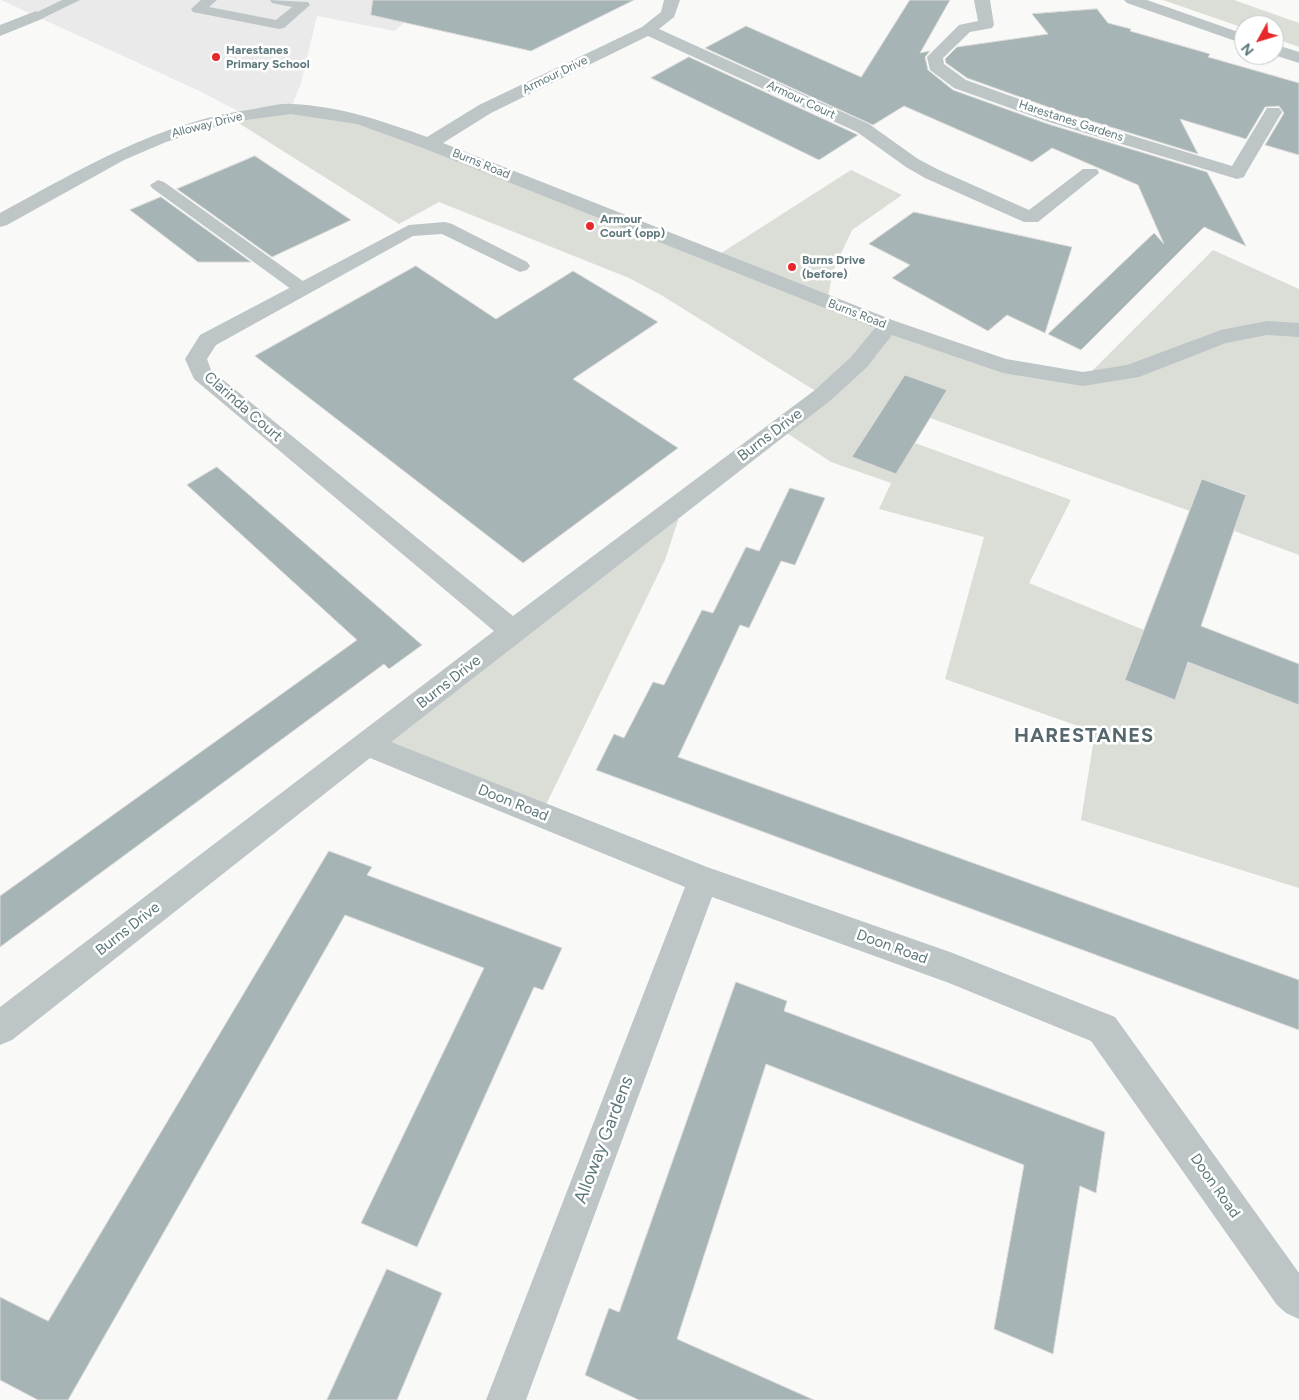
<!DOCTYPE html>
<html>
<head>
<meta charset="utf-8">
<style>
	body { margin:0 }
	#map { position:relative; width:1299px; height:1400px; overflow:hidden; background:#f9f9f7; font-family:Figtree,sans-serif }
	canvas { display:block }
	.north { position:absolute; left:1234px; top:15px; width:50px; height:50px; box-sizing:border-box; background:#fff; border:1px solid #bfc9cb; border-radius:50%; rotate:231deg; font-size:14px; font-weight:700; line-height:20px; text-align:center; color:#5e777c }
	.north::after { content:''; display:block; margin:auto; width:18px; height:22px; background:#e7292b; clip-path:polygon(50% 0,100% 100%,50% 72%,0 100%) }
</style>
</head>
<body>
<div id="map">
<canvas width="1299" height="1400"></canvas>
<div class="north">N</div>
</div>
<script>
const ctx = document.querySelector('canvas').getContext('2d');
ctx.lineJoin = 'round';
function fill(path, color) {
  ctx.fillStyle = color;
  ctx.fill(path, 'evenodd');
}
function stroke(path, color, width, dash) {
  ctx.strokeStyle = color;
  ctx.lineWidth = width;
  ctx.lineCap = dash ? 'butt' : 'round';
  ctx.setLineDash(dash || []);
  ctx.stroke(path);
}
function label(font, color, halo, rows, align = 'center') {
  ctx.font = font + ' Figtree,sans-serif';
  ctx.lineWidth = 5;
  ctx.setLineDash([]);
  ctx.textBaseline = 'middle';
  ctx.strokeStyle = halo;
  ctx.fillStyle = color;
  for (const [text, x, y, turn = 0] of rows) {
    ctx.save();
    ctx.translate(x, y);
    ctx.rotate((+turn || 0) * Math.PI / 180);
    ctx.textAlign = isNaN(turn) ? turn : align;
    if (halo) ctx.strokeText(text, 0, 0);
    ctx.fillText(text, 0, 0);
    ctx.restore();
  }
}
const built = new Path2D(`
	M 1,0 L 428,0 L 395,31 L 317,16 L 301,83 L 291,109 L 246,115 L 197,90 Z`);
const green = new Path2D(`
	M 1163,0 L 1234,0 L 1299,23 L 1299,47 L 1274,38 L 1274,25 L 1244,25 L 1244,28 Z
	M 291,109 L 360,119 L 715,257 L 851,170 L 902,195 L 852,230 L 833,271 L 827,302 L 1003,366 L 1084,379 L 1213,250 L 1299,289 L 1299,555 L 1234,531 L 1246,494 L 1202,479 L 1190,511 L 930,418 L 947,390 L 905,375 L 852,457 L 896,473 L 915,443 L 1071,500 L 1029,583 L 1144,630 L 1125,680 L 1175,700 L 1188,662 L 1299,705 L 1299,888 L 1081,820 L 1095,732 L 945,679 L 984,537 L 879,509 L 891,483 L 831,462 L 779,428 L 822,395 L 661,295 L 629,278 L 439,202 L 399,224 L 229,117 Z
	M 685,499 L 665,560 L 541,815 L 368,745 Z`);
const building = new Path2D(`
	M 373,0 L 634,0 L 531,51 L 371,15 Z
	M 910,0 L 950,0 L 920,53 L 930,51 L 925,57 L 928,70 L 953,90 L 1048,124 L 1207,172 L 1246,246 L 1204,227 L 1081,350 L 1048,334 L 1154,233 L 1164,244 L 1138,185 L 1052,148 L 1032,162 L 904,106 L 873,125 L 705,48 L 746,26 L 861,77 Z
	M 1097,9 L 1108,23 L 1131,29 L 1130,31 L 1210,54 L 1208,57 L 1299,83 L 1299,155 L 1265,145 L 1284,113 L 1279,106 L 1265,107 L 1246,139 L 1180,119 L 1198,154 L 1062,112 L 967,78 L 946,63 L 945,59 L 957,47 L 1048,34 L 1032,14 Z
	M 689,57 L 856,134 L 858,135 L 819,160 L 651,78 Z
	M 255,156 L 351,220 L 272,257 L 177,189 Z
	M 161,197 L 251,262 L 198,262 L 130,210 Z
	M 914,212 L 1072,247 L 1045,333 L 1007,315 L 988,331 L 892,278 L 910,265 L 869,244 Z
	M 416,266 L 496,319 L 573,271 L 658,322 L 573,379 L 678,448 L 523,563 L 255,356 Z
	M 905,375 L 947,390 L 896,474 L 852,457 Z
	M 217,467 L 422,645 L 389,669 L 384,664 L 0,947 L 0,896 L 357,640 L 187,485 Z
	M 1202,479 L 1246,495 L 1201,626 L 1299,664 L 1299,705 L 1188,662 L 1175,700 L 1125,680 Z
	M 790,488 L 825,498 L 795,565 L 781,561 L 749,628 L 740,625 L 678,757 L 1299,980 L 1299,1030 L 596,770 L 614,734 L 624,738 L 653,682 L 664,685 L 702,610 L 713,613 L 746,547 L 759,551 Z
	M 329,851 L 372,867 L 367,875 L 562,948 L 543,990 L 534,987 L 417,1247 L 361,1223 L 484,968 L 345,915 L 68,1400 L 38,1400 L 0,1380 L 0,1297 L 48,1321 Z
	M 736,982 L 787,1001 L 784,1011 L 1105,1132 L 1096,1193 L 1080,1186 L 1053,1354 L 994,1329 L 1024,1165 L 766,1064 L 677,1339 L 814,1400 L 639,1400 L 585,1375 L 609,1308 L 619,1312 Z
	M 387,1269 L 442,1293 L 397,1400 L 327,1400 Z`);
const service = new Path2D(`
	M 62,0 L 80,0 L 41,19 L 31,19 L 29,16 Z
	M 201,0 L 217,0 L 209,7 L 276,20 L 292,7 L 272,3 L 270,0 L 308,2 L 310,5 L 284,28 L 279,29 L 193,12 L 191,9 Z
	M 158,180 L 164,182 L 307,284 L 310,288 L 307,292 L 295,292 L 152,188 L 150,185 Z`);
const minor = new Path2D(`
	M 664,0 L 680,0 L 674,17 L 659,29 L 869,124 L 918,159 L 939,170 L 1029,210 L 1083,169 L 1097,169 L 1099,173 L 1038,222 L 1024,222 L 925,178 L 906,167 L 857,132 L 648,36 L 491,113 L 443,143 L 895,321 L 1006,359 L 1083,372 L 1127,365 L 1221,330 L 1267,321 L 1299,323 L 1299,337 L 1267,335 L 1226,343 L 1139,377 L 1083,386 L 1003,373 L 892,335 L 867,367 L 831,400 L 391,742 L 707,867 L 950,952 L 1115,1017 L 1299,1273 L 1299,1319 L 1286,1313 L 1277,1305 L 1091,1041 L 949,983 L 712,897 L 526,1400 L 486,1400 L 685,887 L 370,758 L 12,1040 L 0,1045 L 0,1007 L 494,631 L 194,379 L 185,359 L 200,335 L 409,225 L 445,222 L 452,224 L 527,262 L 530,266 L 527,270 L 520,272 L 442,234 L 413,236 L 216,345 L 207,359 L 211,370 L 513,616 L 815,390 L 851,357 L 875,328 L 423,148 L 357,124 L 291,114 L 231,122 L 166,142 L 124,160 L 7,225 L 0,227 L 0,213 C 81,169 161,121 254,109 C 266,107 280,103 292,104 C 339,106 383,121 427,137 L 479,105 L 642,27 L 661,12 Z
	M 974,0 L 990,0 L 994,25 L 992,28 L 970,32 L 943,58 L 944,64 L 966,80 L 1061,114 L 1232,166 L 1267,108 L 1279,108 L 1282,112 L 1246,173 L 1244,177 L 1237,179 L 1049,122 L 954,88 L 930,70 L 927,57 L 959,25 L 978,21 Z
	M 1124,0 L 1147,0 L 1244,34 L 1244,44 L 1127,3 Z
	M 36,11 L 44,16 L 42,19 L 0,36 L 0,25 Z
	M 1274,44 L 1299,52 L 1299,63 L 1274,55 Z`);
const markers = [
	[216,57,5,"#e7292b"],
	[590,226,5,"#e7292b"],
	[792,267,5,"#e7292b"]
];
const farPoinames = [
	["Harestanes",226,50],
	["Primary School",226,64],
	["Armour",600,219],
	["Court (opp)",600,233],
	["Burns Drive",802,260],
	["(before)",802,274]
];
const farStreetnames = [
	["Armour Drive",555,75,-26],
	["Armour Court",801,100,25],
	["Harestanes Gardens",1071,121,18],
	["Alloway Drive",207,125,-14],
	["Burns Road",481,164,22],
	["Burns Road",857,314,21]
];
const streetNames = [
	["Clarinda Court",243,407,41],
	["Burns Drive",770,435,-37],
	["Burns Drive",449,682,-38],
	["Doon Road",513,803,22],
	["Burns Drive",128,929,-38],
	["Doon Road",892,947,20],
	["Doon Road",1215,1186,55]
];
const nearStreetnames = [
	["Alloway Gardens",604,1140,-69]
];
const districtNames = [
	["HARESTANES",1084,736]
];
fill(built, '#eaeaea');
fill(green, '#dbded6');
fill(building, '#a6b4b6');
stroke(building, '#dbdad9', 1);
fill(service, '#bdc5c7');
fill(minor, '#bdc5c7');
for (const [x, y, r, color] of markers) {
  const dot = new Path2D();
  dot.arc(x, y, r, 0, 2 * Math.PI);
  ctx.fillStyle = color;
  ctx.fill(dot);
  stroke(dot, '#fff', 2);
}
label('bold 12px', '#5e777c', '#fff', farPoinames, 'left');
label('12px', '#5e777c', '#fff', farStreetnames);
label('15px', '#5e777c', '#fff', streetNames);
label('18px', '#5e777c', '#fff', nearStreetnames);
ctx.letterSpacing = '1px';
label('bold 20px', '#56686d', '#fff', districtNames);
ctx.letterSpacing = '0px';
</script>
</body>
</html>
